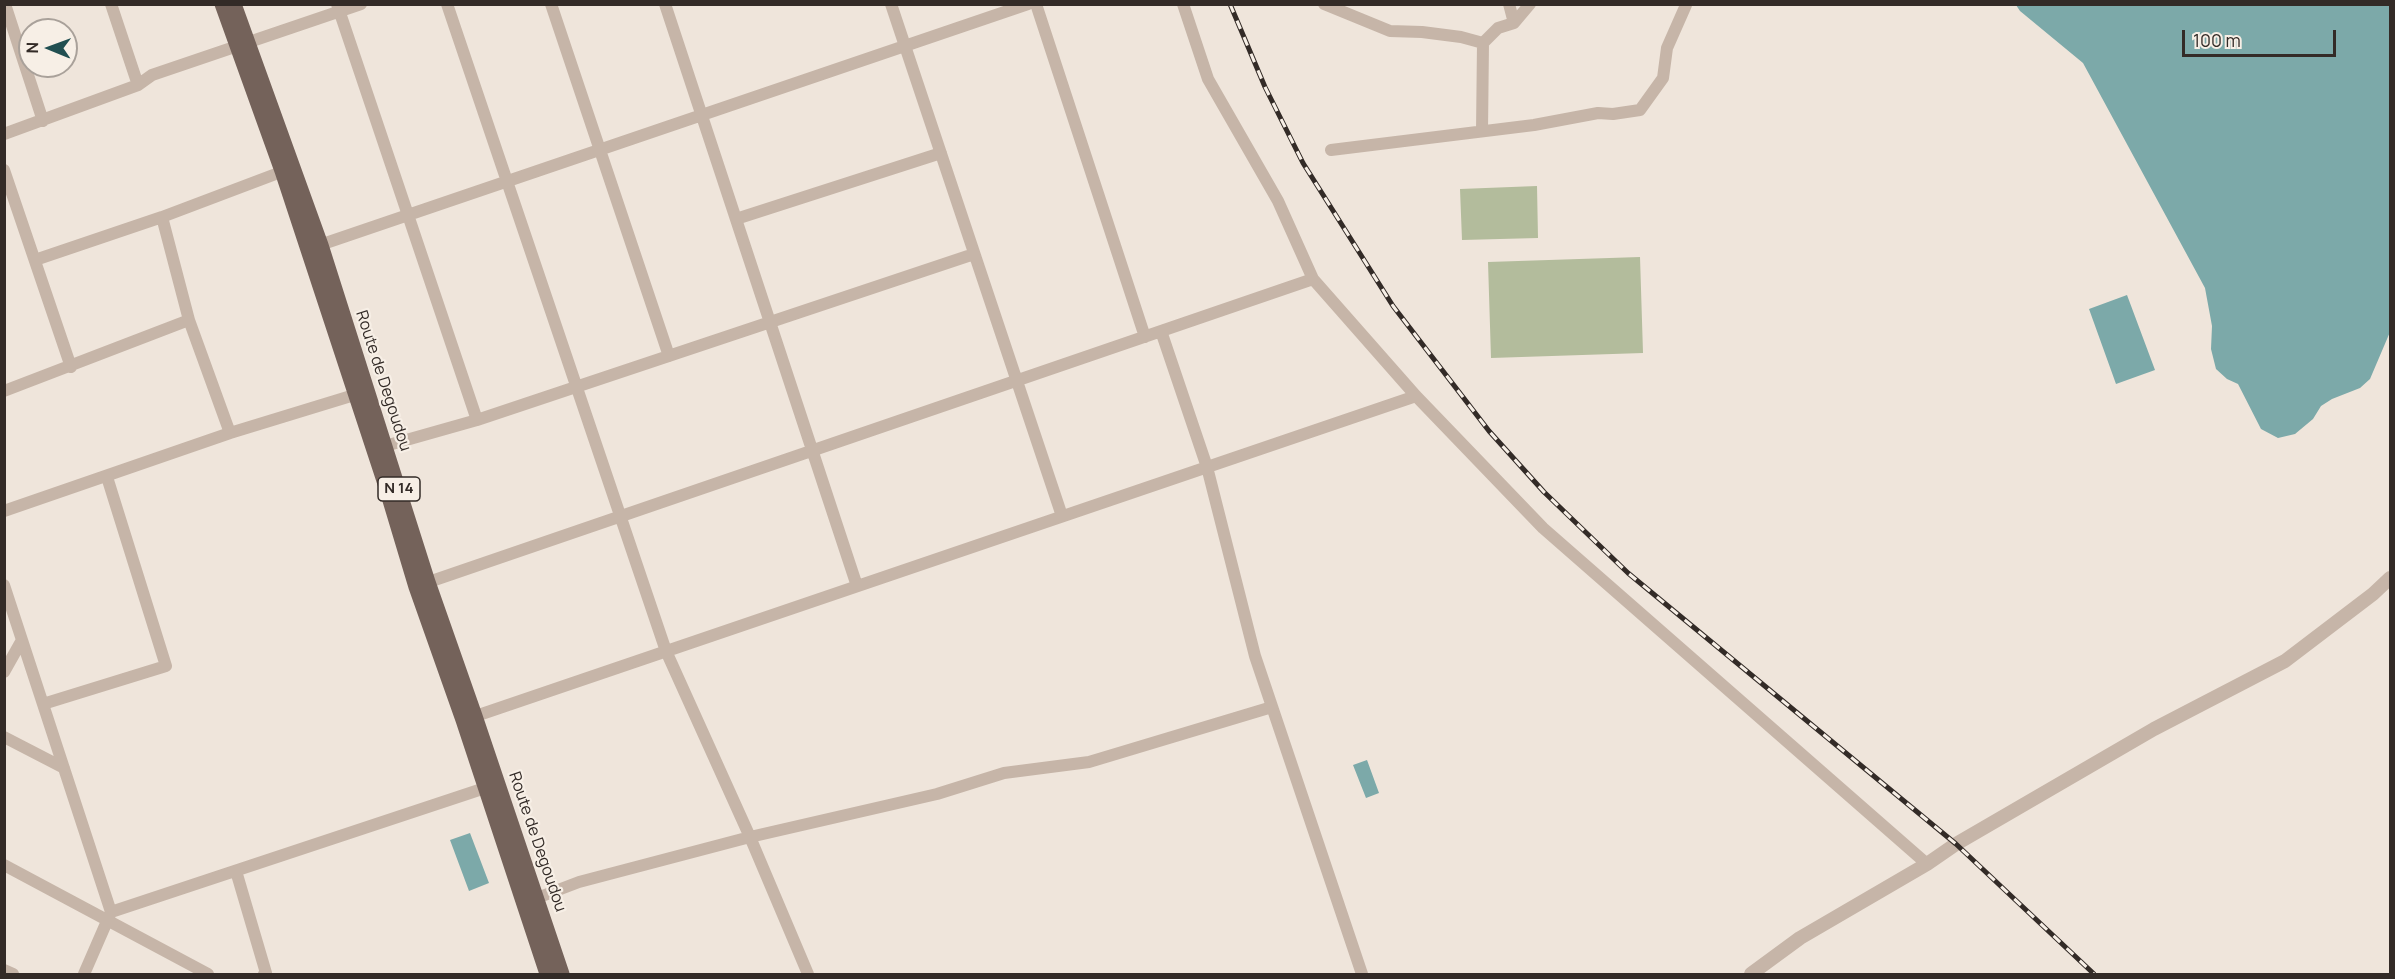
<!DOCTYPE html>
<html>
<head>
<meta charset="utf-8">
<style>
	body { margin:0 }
	#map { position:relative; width:2395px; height:979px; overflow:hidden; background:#efe5db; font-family:Manrope,sans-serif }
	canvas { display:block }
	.frame { position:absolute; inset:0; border:6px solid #332b27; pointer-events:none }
	.north { position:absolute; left:18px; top:18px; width:60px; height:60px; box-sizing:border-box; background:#f7efe6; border:2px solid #a9a19a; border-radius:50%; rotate:271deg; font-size:16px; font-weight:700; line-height:24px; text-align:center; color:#332b27 }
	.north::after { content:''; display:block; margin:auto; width:21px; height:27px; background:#214f51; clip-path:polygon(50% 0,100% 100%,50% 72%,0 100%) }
	.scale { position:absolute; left:2182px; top:30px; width:154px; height:27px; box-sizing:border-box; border:3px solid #332b27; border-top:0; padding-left:8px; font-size:18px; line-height:21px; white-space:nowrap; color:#332b27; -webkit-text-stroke:4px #f7efe6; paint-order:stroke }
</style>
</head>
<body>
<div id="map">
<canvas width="2395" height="979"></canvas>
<div class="frame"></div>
<div class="north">N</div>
<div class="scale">100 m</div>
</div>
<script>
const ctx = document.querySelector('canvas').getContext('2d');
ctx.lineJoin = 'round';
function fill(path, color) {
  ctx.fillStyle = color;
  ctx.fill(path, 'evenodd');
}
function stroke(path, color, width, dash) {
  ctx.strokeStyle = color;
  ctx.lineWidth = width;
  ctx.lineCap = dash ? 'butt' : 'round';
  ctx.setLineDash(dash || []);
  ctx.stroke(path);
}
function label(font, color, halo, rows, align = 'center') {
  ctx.font = font + ' Manrope,sans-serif';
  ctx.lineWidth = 4.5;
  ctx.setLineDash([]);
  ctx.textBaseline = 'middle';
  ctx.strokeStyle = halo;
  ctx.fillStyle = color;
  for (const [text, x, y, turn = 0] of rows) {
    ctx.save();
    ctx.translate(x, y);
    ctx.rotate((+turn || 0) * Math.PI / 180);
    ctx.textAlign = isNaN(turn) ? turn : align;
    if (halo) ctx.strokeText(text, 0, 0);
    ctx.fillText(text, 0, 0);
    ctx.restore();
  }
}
const green = new Path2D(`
	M 1537,186 L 1538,238 L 1462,240 L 1460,189 Z
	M 1640,257 L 1643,353 L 1491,358 L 1488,262 Z`);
const water = new Path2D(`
	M 2016,5 L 2390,5 L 2390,332 L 2370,379 L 2360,388 L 2332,399 L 2321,406 L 2313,419 L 2295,434 L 2278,438 L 2261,429 L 2238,384 L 2227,379 L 2216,369 L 2211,349 L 2212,326 L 2205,288 L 2083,63 L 2020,11 Z
	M 2127,295 L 2155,370 L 2116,384 L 2089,309 Z
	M 1367,760 L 1379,793 L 1366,798 L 1353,765 Z
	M 470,833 L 489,883 L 469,891 L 450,840 Z`);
const minor = new Path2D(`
	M 5,4 L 43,121
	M 111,4 L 138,85
	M 337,4 L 477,420
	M 447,4 L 666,651 L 750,837 L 808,974
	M 551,4 L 669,356
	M 665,4 L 857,586
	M 891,4 L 1062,516
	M 1036,4 L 1145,337
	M 1183,4 L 1208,79 L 1278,201 L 1313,279 L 1416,396 L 1543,528 L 1927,864
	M 1324,4 L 1390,31 L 1422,32 L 1461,37 L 1483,43 L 1498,28 L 1514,23 L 1530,4
	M 1509,4 L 1514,23
	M 1482,131 L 1483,43
	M 4,134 L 138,85 L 152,75 L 361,4
	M 1331,150 L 1534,125 L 1598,113 L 1613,114 L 1640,110 L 1663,78 L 1667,48 L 1686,5
	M 4,170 L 71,367
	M 162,217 L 189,320 L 230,433
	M 736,219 L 941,153
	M 314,247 L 1028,4
	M 35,260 L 162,217 L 289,169
	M 1161,331 L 1207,467 L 1255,656 L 1362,974
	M 4,391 L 189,320
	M 378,448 L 477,420 L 974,254
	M 4,511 L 230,433 L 364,392
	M 4,585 L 111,912
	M 420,585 L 1313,279
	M 4,672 L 22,640
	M 43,704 L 166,666 L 107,477
	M 467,719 L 1416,396
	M 4,737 L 64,768
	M 4,865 L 208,974
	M 236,871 L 266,973 L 264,974
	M 537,898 L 579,882 L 750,837 L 937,794 L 1004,773 L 1089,762 L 1272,707
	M 4,970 L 13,974
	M 84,974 L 111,912 L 485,788`);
const tertiary = new Path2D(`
	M 1751,974 L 1800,938 L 1927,864 L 1956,844 L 2154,729 L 2285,661 L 2373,594 L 2390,578`);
const primary = new Path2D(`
	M 222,4 L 282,171 L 386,487 L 416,587 L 463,720 L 547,974
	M 234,4 L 321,245 L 428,582 L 475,716 L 562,974`);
const rail = new Path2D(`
	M 1230,4 L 1265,87 L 1303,163 L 1393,306 L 1489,431 L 1544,492 L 1628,573 L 1956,844 L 2094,974`);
const shields = [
	[399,489,42]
];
const shieldNames = [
	["N 14",399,489]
];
const streetNames = [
	["Route de Degoudou",383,381,72],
	["Route de Degoudou",537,842,71]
];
fill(green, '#b3bc9c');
fill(water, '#7ca9a9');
stroke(minor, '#c6b5a8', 12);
stroke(tertiary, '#c6b5a8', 14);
stroke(primary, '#74625a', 15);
stroke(rail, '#332b27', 5);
stroke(rail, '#f7efe6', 3, [9]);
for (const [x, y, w] of shields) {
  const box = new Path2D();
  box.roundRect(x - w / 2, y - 12, w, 24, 4.5);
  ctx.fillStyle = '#f7efe6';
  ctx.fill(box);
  stroke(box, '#332b27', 1.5);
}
label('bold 15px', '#332b27', null, shieldNames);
label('16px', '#332b27', '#f7efe6', streetNames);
</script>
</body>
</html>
